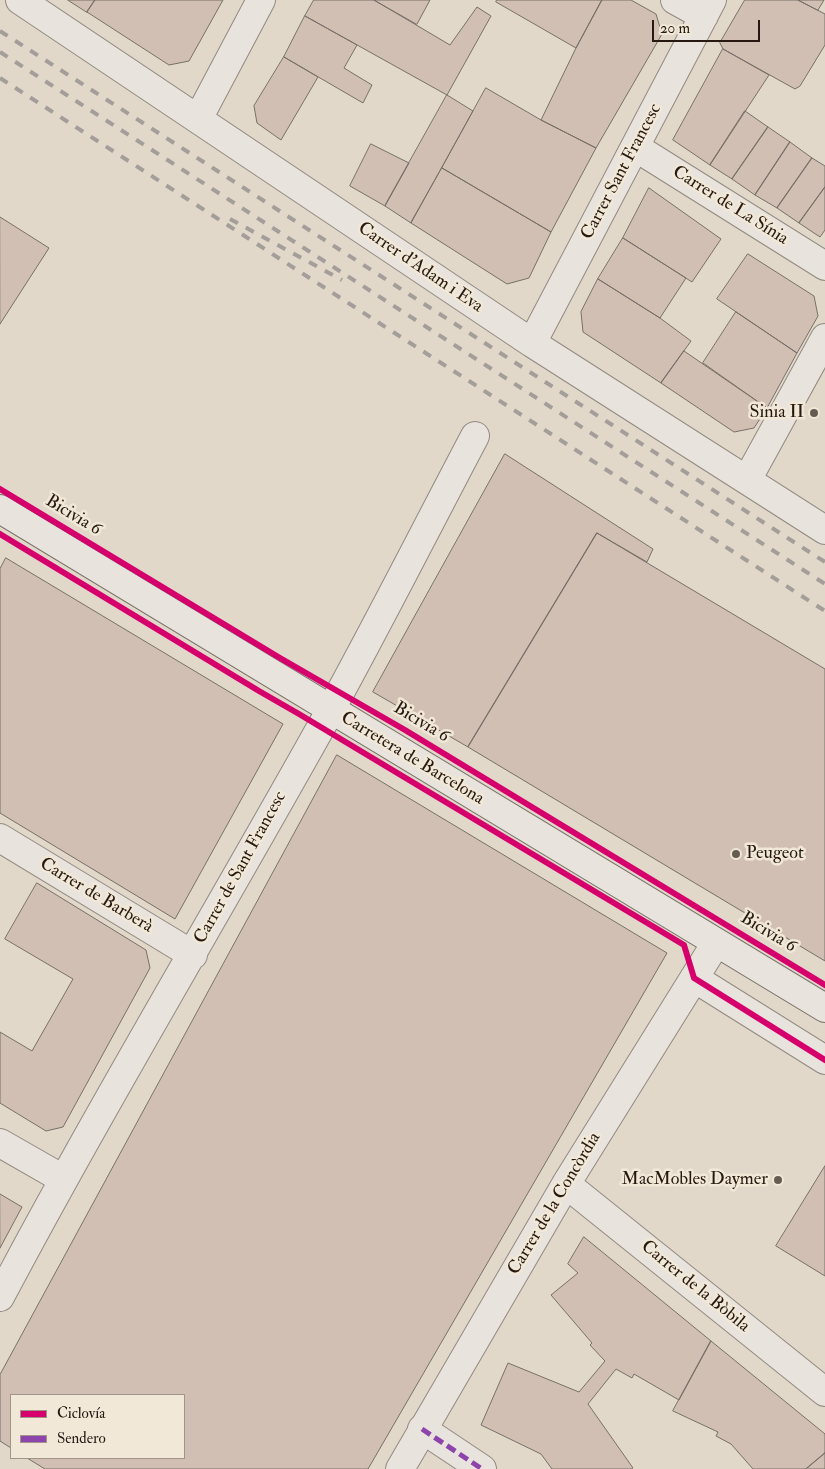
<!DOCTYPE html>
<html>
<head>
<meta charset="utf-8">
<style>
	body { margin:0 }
	#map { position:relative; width:825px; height:1469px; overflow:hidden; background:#e1d8ca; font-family:"IM FELL Double Pica",serif }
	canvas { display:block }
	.legend { position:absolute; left:10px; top:1394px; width:175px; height:65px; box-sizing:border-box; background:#f1e8d7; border:1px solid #a09588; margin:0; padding:6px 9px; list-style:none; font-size:15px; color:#271911 }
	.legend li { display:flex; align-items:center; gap:10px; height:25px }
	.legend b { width:25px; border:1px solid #a09588 }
	.scale { position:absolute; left:652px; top:20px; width:108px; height:22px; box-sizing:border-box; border:2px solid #271911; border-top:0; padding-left:6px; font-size:15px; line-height:18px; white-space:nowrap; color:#271911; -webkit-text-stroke:4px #f1e8d7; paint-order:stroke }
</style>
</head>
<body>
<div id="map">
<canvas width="825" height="1469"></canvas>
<ul class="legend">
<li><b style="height:6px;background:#d6006c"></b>Ciclovía</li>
<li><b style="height:6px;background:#8e44ad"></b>Sendero</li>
</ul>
<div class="scale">20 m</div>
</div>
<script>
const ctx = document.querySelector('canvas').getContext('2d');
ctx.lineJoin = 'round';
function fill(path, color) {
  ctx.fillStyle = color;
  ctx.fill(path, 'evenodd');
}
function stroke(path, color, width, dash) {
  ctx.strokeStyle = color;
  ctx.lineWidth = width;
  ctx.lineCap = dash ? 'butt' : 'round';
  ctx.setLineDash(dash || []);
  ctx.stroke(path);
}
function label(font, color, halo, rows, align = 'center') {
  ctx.font = font + ' "IM FELL Double Pica",serif';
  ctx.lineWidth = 5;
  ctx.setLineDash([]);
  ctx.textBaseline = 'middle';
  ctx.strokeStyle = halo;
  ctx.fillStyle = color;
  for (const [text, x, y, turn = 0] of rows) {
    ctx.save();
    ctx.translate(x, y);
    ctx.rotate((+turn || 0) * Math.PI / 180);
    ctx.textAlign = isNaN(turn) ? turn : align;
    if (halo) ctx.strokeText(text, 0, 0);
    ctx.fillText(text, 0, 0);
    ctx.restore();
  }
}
const building = new Path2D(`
	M 68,0 L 95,0 L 87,12 Z
	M 95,0 L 223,0 L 189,61 L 169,65 L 87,12 Z
	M 314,0 L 374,0 L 450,45 L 477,7 L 491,16 L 447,95 L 305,16 Z
	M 374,0 L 430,0 L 417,24 Z
	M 497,0 L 602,0 L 576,48 L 496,2 Z
	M 602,0 L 631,0 L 656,14 L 662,34 L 596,148 L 541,120 L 576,48 Z
	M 745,0 L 798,0 L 825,14 L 825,45 L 800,86 L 795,89 L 723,49 L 720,43 Z
	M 798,0 L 824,0 L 818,10 Z
	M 305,16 L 357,45 L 344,68 L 372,85 L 363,103 L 284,57 Z
	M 723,49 L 769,75 L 710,165 L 673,140 Z
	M 284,57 L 318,77 L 281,140 L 257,123 L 254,106 Z
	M 486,88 L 541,120 L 596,148 L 551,232 L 442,168 Z
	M 447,95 L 473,111 L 411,223 L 385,206 Z
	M 745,111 L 768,127 L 732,179 L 710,165 Z
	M 768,127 L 790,142 L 755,195 L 732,179 Z
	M 790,142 L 812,158 L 777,208 L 755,195 Z
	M 371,144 L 409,163 L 385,206 L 350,186 Z
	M 812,158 L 825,166 L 825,187 L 799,223 L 777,208 Z
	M 442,168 L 551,232 L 529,278 L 507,284 L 411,223 Z
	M 825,187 L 825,230 L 820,237 L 799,223 Z
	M 649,188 L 721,239 L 692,282 L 623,238 Z
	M 0,217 L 49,248 L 0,324 Z
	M 623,238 L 686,278 L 660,318 L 598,279 Z
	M 748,254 L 814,296 L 818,316 L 797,353 L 717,299 Z
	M 598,279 L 660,318 L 691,341 L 661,383 L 583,332 L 581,312 Z
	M 736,312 L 797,353 L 767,408 L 703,363 Z
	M 684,351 L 767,408 L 754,428 L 734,432 L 661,383 Z
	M 505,454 L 653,549 L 647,562 L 597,533 L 468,747 L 373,692 Z
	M 597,533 L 825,669 L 825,961 L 468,747 Z
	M 6,558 L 283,724 L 175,919 L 0,813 L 0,569 Z
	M 337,755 L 667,953 L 368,1469 L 45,1469 L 27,1458 L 184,1458 L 184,1395 L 11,1395 L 11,1448 L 0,1441 L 0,1375 Z
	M 37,883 L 146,950 L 150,968 L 63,1127 L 46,1131 L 0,1103 L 0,1032 L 32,1051 L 73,979 L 5,939 Z
	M 825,1166 L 825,1276 L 776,1246 Z
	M 0,1194 L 22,1207 L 0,1248 Z
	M 584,1237 L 711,1341 L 679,1400 L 634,1374 L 632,1378 L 616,1369 L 588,1404 L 633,1468 L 631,1469 L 552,1469 L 541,1454 L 481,1425 L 508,1363 L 579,1392 L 605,1361 L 590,1345 L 592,1343 L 551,1295 L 578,1273 L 568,1264 Z
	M 711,1341 L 825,1434 L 825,1453 L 806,1469 L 753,1469 L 731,1444 L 716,1436 L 718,1432 L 673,1411 Z
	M 825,1453 L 825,1469 L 806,1469 Z`);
const pedestrian = new Path2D(`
	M 422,1429 L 482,1469`);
const minor = new Path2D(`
	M 20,0 L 532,343 L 825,530
	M 675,0 L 704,16
	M 198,119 L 261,0
	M 635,147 L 825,266
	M 532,343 L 712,0
	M 747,480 L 825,338
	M 0,838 L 193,955
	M 694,978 L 825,1060
	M 0,1143 L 63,1179
	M 566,1184 L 825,1392
	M 0,1297 C 105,1099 221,907 330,711 C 380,620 427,527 475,436
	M 400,1469 L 566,1184 L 716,943`);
const secondary = new Path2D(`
	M 0,509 L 825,1008`);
const rail = new Path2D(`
	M 0,31 L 825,562
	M 0,52 L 825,584
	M 0,78 L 825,611
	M 230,219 L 342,280`);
const quiet = new Path2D(`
	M 422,1429 L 482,1469`);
const cycleway = new Path2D(`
	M 0,489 L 280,658 L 405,730 L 825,985
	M 0,534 L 259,691 L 299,714 L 684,945 L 694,978 L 825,1060`);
const markers = [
	[814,413,5,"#685c52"],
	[736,854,5,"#685c52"],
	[778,1180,5,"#685c52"]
];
const streetNames = [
	["Carrer Sant Francesc",622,172,-62],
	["Carrer de La Sínia",730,206,32],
	["Carrer d'Adam i Eva",420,268,34],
	["Bicivia 6",73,516,31],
	["Bicivia 6",421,723,31],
	["Carretera de Barcelona",412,759,31],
	["Carrer de Sant Francesc",241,868,-61],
	["Carrer de Barberà",96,896,31],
	["Bicivia 6",768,933,31],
	["Carrer de la Concòrdia",555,1204,-59],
	["Carrer de la Bòbila",695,1287,39]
];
const poiNames = [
	["Sinia II",804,413],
	["Peugeot",746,854,"left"],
	["MacMobles Daymer",768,1180]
];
fill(building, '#d1bfb3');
stroke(building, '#777068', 1);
stroke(pedestrian, '#918a81', 30);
stroke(minor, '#918a81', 30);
stroke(secondary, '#777068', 30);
stroke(pedestrian, '#e8e3dc', 28);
stroke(minor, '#e8e3dc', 28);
stroke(secondary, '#e8e3dc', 28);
stroke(rail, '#a39e99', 4, [9, 9]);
stroke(quiet, '#8e44ad', 5, [10, 5]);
stroke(cycleway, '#d6006c', 6);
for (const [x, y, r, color] of markers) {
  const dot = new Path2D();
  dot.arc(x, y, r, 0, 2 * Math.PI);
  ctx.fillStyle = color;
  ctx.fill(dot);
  stroke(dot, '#f1e8d7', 2);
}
label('18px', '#271911', '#f1e8d7', streetNames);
label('18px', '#271911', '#f1e8d7', poiNames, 'right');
</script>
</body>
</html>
